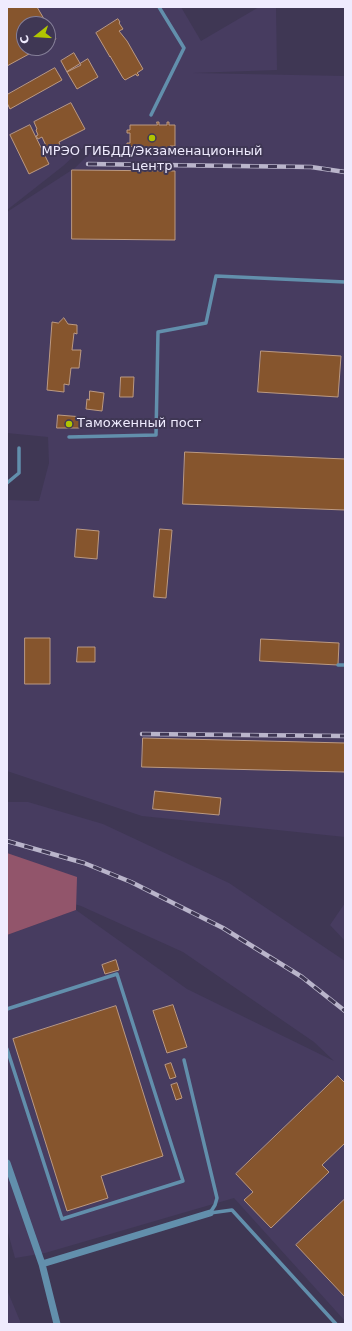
<!DOCTYPE html>
<html>
<head>
<meta charset="utf-8">
<style>
	body { margin:0 }
	#map { position:relative; width:352px; height:1331px; overflow:hidden; background:#3f3754; font-family:"DejaVu Sans",sans-serif }
	canvas { display:block }
	.frame { position:absolute; inset:0; border:8px solid #efebfe; pointer-events:none }
	.north { position:absolute; left:16px; top:16px; width:40px; height:40px; box-sizing:border-box; background:#3f3754; border:1px solid #857f98; border-radius:50%; rotate:253deg; font-size:11px; font-weight:700; line-height:16px; text-align:center; color:#efebfe }
	.north::after { content:''; display:block; margin:auto; width:14px; height:18px; background:#b0c501; clip-path:polygon(50% 0,100% 100%,50% 72%,0 100%) }
</style>
</head>
<body>
<div id="map">
<canvas width="352" height="1331"></canvas>
<div class="frame"></div>
<div class="north">С</div>
</div>
<script>
const ctx = document.querySelector('canvas').getContext('2d');
ctx.lineJoin = 'round';
function fill(path, color) {
  ctx.fillStyle = color;
  ctx.fill(path, 'evenodd');
}
function stroke(path, color, width, dash) {
  ctx.strokeStyle = color;
  ctx.lineWidth = width;
  ctx.lineCap = dash ? 'butt' : 'round';
  ctx.setLineDash(dash || []);
  ctx.stroke(path);
}
function label(font, color, halo, rows, align = 'center') {
  ctx.font = font + ' "DejaVu Sans",sans-serif';
  ctx.lineWidth = 4;
  ctx.setLineDash([]);
  ctx.textBaseline = 'middle';
  ctx.strokeStyle = halo;
  ctx.fillStyle = color;
  for (const [text, x, y, turn = 0] of rows) {
    ctx.save();
    ctx.translate(x, y);
    ctx.rotate((+turn || 0) * Math.PI / 180);
    ctx.textAlign = isNaN(turn) ? turn : align;
    if (halo) ctx.strokeText(text, 0, 0);
    ctx.fillText(text, 0, 0);
    ctx.restore();
  }
}
const built = new Path2D(`
	M 7,7 L 181,7 L 201,41 L 259,7 L 276,7 L 277,70 L 193,73 L 345,76 L 345,837 L 142,816 L 7,771 L 7,500 L 39,501 L 49,463 L 48,437 L 7,433 L 7,212 L 75,168 L 92,151 L 169,150 L 86,145 L 63,166 L 7,210 ZM 24,24 L 48,24 L 48,48 L 24,48 Z
	M 7,802 L 28,802 L 103,824 L 229,883 L 345,961 L 345,1321 L 234,1198 L 45,1253 L 15,1258 L 7,1229 L 7,935 L 76,910 L 187,989 L 334,1061 L 314,1042 L 183,952 L 81,906 L 7,883 Z
	M 345,903 L 345,941 L 330,925 Z
	M 7,1290 L 20,1321 L 20,1324 L 7,1324 Z`);
const forest = new Path2D(`
	M 7,853 L 77,877 L 76,910 L 7,935 Z`);
const building = new Path2D(`
	M 7,7 L 37,7 L 47,24 L 24,24 L 24,48 L 40,48 L 7,66 Z
	M 118,19 L 120,22 L 119,23 L 123,29 L 119,31 L 127,41 L 143,69 L 137,73 L 139,75 L 137,76 L 136,74 L 125,80 L 123,78 L 110,56 L 110,57 L 96,33 Z
	M 48,26 L 56,39 L 48,44 Z
	M 74,53 L 81,65 L 67,72 L 61,61 Z
	M 88,59 L 98,77 L 77,89 L 67,72 Z
	M 55,68 L 62,80 L 10,109 L 7,103 L 7,95 Z
	M 71,103 L 85,129 L 59,142 L 60,146 L 49,152 L 42,137 L 38,139 L 36,136 L 38,135 L 36,130 L 37,129 L 34,122 Z
	M 157,122 L 159,122 L 159,125 L 167,125 L 167,122 L 169,122 L 169,125 L 175,125 L 175,146 L 170,146 L 170,148 L 144,148 L 127,146 L 127,143 L 130,143 L 130,133 L 127,133 L 127,130 L 130,130 L 130,125 L 157,125 Z
	M 30,125 L 49,164 L 29,174 L 10,135 Z
	M 72,170 L 175,171 L 175,240 L 72,239 Z
	M 64,318 L 68,324 L 77,325 L 77,334 L 74,333 L 72,350 L 81,350 L 79,368 L 71,368 L 69,385 L 64,384 L 64,392 L 47,390 L 52,322 L 58,323 Z
	M 261,351 L 341,356 L 338,397 L 258,392 Z
	M 121,377 L 134,377 L 133,397 L 120,397 Z
	M 90,391 L 104,393 L 102,411 L 86,409 L 87,399 L 89,400 Z
	M 58,415 L 83,417 L 80,428 L 57,428 Z
	M 185,452 L 345,459 L 345,510 L 183,504 Z
	M 77,529 L 99,531 L 97,559 L 75,557 Z
	M 160,529 L 172,530 L 166,598 L 154,597 Z
	M 25,638 L 50,638 L 50,684 L 25,684 Z
	M 261,639 L 339,643 L 338,665 L 260,661 Z
	M 78,647 L 95,647 L 95,662 L 77,662 Z
	M 143,738 L 345,743 L 345,772 L 142,767 Z
	M 155,791 L 221,798 L 219,815 L 153,809 Z
	M 116,960 L 119,970 L 105,974 L 102,965 Z
	M 173,1005 L 187,1047 L 167,1053 L 153,1011 Z
	M 116,1006 L 163,1156 L 101,1176 L 108,1198 L 67,1211 L 13,1039 Z
	M 171,1063 L 176,1077 L 170,1079 L 165,1065 Z
	M 338,1076 L 345,1083 L 345,1143 L 322,1165 L 329,1172 L 271,1228 L 244,1200 L 253,1192 L 236,1174 Z
	M 177,1083 L 182,1098 L 176,1100 L 171,1085 Z
	M 345,1199 L 345,1297 L 296,1245 Z`);
const lane = new Path2D(`
	M 151,115 L 184,48 L 159,7
	M 69,437 L 156,435 L 158,332 L 206,323 L 216,276 L 345,282
	M 7,483 L 19,473 L 19,448
	M 338,665 L 345,665
	M 7,1009 L 117,974 L 183,1181 L 62,1219 L 7,1049
	M 184,1060 L 217,1198 L 215,1205 L 210,1213
	M 210,1213 L 232,1210 L 336,1324`);
const street = new Path2D(`
	M 7,1163 L 42,1264 L 57,1324
	M 42,1264 L 210,1213`);
const rail = new Path2D(`
	M 88,164 L 311,167 L 345,172
	M 142,734 L 345,736
	M 7,841 L 84,863 L 131,882 L 223,928 L 302,977 L 345,1011`);
const markers = [
	[152,138,4,"#b0c501"],
	[69,424,4,"#b0c501"]
];
const poiNames = [
	["МРЭО ГИБДД/Экзаменационный",152,152],
	["центр",152,167],
	["Таможенный пост",77,424,"left"]
];
fill(built, '#473c60');
fill(forest, '#92556b');
fill(building, '#86552d');
stroke(building, '#bb9982', 1);
stroke(lane, '#628fac', 3.5);
stroke(street, '#628fac', 7);
stroke(rail, '#bab5cb', 4.5);
stroke(rail, '#3f3754', 3, [9]);
for (const [x, y, r, color] of markers) {
  const dot = new Path2D();
  dot.arc(x, y, r, 0, 2 * Math.PI);
  ctx.fillStyle = color;
  ctx.fill(dot);
  stroke(dot, '#3f3754', 1.5);
}
label('13px', '#efebfe', '#3f3754', poiNames);
</script>
</body>
</html>
